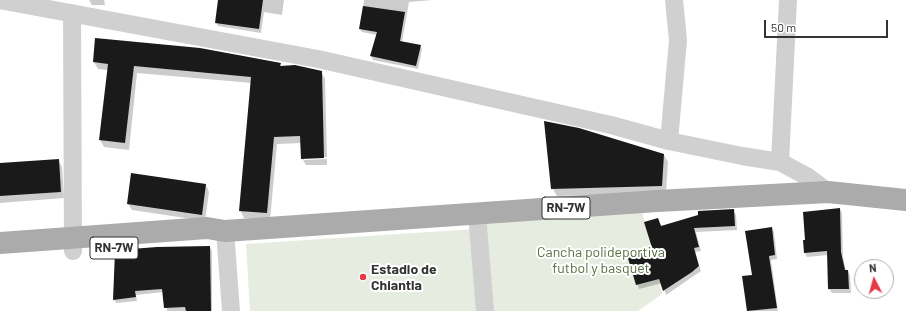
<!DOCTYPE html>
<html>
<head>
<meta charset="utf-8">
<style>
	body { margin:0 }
	#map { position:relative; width:906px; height:311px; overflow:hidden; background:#fff; font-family:Barlow,sans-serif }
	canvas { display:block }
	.north { position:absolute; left:854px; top:259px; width:40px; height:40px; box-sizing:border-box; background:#fff; border:1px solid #adadad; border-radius:50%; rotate:354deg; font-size:11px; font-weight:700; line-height:16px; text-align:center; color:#333 }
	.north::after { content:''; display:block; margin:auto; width:14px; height:18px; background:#e63946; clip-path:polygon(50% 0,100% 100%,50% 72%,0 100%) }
	.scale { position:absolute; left:764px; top:20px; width:124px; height:18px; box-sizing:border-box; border:2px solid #333; border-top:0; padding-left:5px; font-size:12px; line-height:14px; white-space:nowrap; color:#333; -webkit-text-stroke:3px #fff; paint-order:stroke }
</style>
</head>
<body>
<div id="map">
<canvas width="906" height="311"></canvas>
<div class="north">N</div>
<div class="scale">50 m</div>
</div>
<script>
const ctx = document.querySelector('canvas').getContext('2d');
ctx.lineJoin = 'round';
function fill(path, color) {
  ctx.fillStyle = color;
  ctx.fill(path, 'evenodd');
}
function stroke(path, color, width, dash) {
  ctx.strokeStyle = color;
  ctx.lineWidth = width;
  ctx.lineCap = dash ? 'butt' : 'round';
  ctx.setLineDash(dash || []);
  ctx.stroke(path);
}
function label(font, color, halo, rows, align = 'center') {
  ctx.font = font + ' Barlow,sans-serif';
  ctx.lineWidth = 4;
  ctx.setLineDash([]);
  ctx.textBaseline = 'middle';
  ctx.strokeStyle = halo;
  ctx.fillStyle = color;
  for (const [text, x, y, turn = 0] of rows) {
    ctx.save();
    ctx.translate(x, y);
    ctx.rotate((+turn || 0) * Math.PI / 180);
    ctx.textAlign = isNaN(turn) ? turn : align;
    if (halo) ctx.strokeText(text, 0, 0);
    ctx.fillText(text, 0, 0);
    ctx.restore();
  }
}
const green = new Path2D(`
	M 641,207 L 662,294 L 638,311 L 489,311 L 481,219 Z
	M 475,229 L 480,311 L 250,311 L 246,244 Z`);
const shadow = new Path2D(`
	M 89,0 L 104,0 L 105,5 L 92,5 Z
	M 219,0 L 284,0 L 282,15 L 264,12 L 261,33 L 218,26 L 216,22 Z
	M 364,0 L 433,0 L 409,2 L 402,42 L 420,46 L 422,49 L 418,69 L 373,60 L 371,56 L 377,35 L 362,32 L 360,29 Z
	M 96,40 L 280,64 L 282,67 L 321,72 L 325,79 L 327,157 L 304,158 L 304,160 L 327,159 L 327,165 L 306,165 L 302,158 L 301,143 L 277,144 L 270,220 L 244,218 L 240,210 L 252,83 L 137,73 L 129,150 L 104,147 L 100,140 L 108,70 L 98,69 L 94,62 Z
	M 664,155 L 668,162 L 666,193 L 557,196 L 552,188 Z
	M 58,160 L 62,167 L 64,198 L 0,203 L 0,164 Z
	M 206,185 L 209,192 L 205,221 L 132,210 L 128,204 Z
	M 840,209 L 842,213 L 843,257 L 846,271 L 848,271 L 850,275 L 851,293 L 832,293 L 829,289 L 828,255 L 807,257 L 805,253 L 804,241 L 807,240 Z
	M 733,210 L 736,215 L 737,230 L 696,232 L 701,251 L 695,252 L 701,271 L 666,295 L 662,283 L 639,289 L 628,255 L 653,248 L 658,219 L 661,226 Z
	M 772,228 L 774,232 L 777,259 L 771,260 L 778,311 L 748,311 L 743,277 L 753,275 Z
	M 210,247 L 212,251 L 212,311 L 167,311 L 164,292 L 136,295 L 137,301 L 116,303 L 114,299 Z`);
const building = new Path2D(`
	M 218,0 L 263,0 L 259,29 L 215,23 Z
	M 363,6 L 405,12 L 400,41 L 421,45 L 416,66 L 370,56 L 377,32 L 359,29 Z
	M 95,38 L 200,48 L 281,63 L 280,66 L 295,65 L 322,71 L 324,158 L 301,159 L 300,136 L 274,137 L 267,213 L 239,211 L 251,77 L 134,66 L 125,143 L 99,140 L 108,64 L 93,62 Z
	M 544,121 L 579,128 L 664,154 L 662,186 L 551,189 Z
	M 59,159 L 61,192 L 0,196 L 0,163 Z
	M 131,173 L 206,184 L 202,215 L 127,204 Z
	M 840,208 L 841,252 L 845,270 L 848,270 L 849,289 L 828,289 L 827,251 L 804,253 L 803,240 L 805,240 L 803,212 Z
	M 734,209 L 735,226 L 694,228 L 699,247 L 694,248 L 699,266 L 692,272 L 663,291 L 659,279 L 636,285 L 627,255 L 652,248 L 644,222 L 658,218 L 661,226 L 698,215 L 698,211 Z
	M 772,227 L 775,255 L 769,256 L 777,308 L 747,311 L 742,276 L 752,275 L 745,231 Z
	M 210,246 L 211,311 L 186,311 L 185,307 L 164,308 L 162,289 L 135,291 L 136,297 L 113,300 L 115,251 L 131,251 L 131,249 L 157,247 Z`);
const street = new Path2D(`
	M 0,0 L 318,59 L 611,125 L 669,141 L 742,156 L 780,162 L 808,177 L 828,192
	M 72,13 L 73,251
	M 669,141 L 678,40 L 674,0
	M 780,162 L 788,0
	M 477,214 L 485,311
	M 225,231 L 231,311`);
const primary = new Path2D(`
	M 0,243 L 207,228 L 225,231 L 657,201 L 828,192 L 906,200`);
const markers = [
	[363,277,4,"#e63946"]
];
const shields = [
	[566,208,48],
	[114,248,48]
];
const shieldNames = [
	["RN-7W",566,208],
	["RN-7W",114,248]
];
const parkNames = [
	["Cancha polideportiva",601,252],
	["futbol y basquet",601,268]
];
const poiNames = [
	["Estadio de",371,269],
	["Chiantla",371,285]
];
fill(green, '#e6ecdf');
fill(shadow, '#0003');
fill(building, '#1a1a1a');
stroke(street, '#d0d0d0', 18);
stroke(primary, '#ababab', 22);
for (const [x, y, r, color] of markers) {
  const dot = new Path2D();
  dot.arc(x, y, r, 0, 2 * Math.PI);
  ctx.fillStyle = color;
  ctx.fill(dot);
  stroke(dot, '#fff', 1.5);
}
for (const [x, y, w] of shields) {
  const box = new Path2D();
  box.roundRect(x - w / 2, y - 11, w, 22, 3);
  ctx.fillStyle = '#fff';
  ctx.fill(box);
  stroke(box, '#333', 1);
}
label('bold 13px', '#333', null, shieldNames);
label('14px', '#56703f', '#fff', parkNames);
label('bold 14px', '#333', '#fff', poiNames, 'left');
</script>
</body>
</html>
